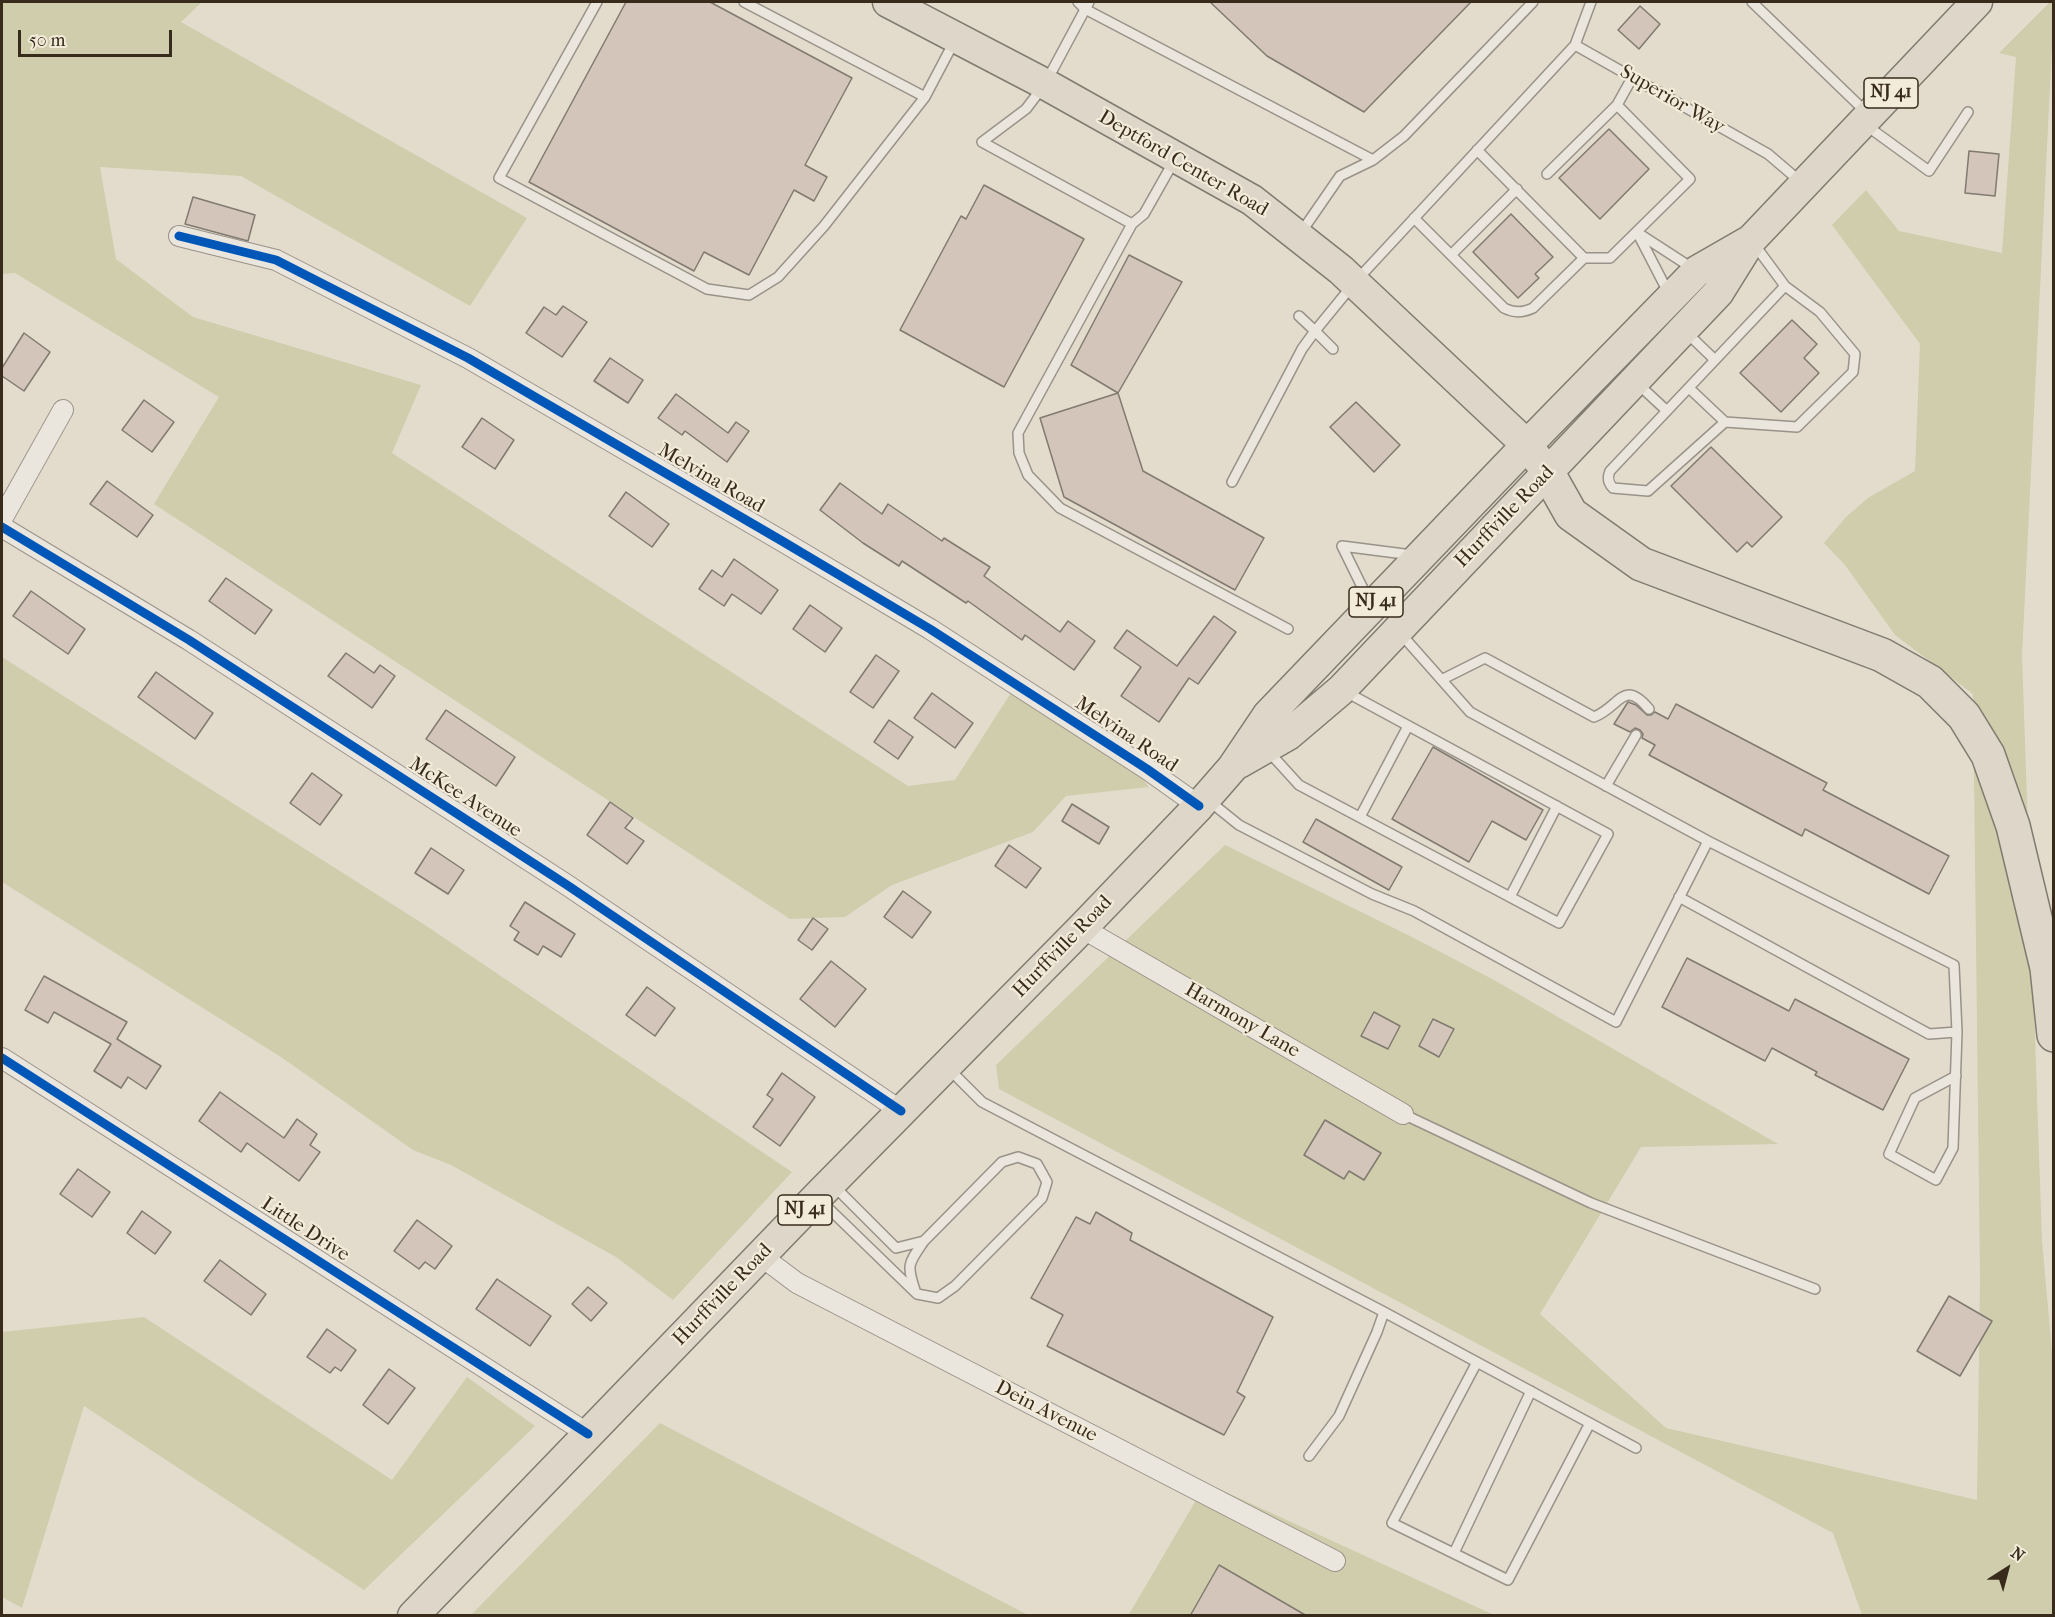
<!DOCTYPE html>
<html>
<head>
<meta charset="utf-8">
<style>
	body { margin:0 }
	#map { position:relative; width:2055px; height:1617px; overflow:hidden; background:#e3dccd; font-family:"IM FELL French Canon",serif }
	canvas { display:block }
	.frame { position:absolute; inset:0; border:3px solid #382b1b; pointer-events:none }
	.north { position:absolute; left:1977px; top:1539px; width:60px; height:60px; -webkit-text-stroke:4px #f3ebd9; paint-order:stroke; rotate:36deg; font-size:16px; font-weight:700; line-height:24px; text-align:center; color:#382b1b }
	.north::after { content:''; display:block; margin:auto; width:21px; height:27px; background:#382b1b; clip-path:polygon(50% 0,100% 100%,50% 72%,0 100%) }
	.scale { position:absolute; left:18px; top:30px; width:154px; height:27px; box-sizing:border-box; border:3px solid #382b1b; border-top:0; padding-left:8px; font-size:18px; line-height:21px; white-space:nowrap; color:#382b1b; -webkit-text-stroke:4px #f3ebd9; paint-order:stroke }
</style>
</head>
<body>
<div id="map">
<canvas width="2055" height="1617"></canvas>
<div class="frame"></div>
<div class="north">N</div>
<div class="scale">50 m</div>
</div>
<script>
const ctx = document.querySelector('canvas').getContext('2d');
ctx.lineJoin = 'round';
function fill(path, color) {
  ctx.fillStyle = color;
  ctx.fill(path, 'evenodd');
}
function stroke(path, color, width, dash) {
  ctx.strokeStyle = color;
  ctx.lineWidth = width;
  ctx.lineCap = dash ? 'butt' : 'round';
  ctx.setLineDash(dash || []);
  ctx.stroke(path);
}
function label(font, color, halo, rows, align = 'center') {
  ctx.font = font + ' "IM FELL French Canon",serif';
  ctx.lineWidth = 4.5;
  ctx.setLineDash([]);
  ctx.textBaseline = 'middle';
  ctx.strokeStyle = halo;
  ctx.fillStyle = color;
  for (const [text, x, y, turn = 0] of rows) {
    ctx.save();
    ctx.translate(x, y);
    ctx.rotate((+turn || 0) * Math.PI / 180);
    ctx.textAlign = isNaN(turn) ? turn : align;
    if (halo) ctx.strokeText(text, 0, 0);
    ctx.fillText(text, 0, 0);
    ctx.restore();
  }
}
const green = new Path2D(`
	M 2,2 L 202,2 L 181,22 L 527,218 L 470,306 L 241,176 L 100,167 L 116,259 L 193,317 L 421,385 L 392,453 L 908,786 L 955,780 L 1018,682 L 1116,746 L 1149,787 L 1066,796 L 1033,832 L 892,885 L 845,917 L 790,919 L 154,504 L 219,397 L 15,273 L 2,274 Z
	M 2050,2 L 2053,2 L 2053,25 L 2022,655 L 2042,1241 L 2054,1374 L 2053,1615 L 1862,1615 L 1833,1533 L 999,1089 L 996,1065 L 1225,845 L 1412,937 L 1494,980 L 1778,1144 L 1641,1147 L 1540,1314 L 1666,1428 L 1977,1500 L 1980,1278 L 1973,694 L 1895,635 L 1845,565 L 1824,543 L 1846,517 L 1868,498 L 1915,471 L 1920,344 L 1832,225 L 1866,190 L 1899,231 L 2002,253 L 2016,57 L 1999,53 Z
	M 2,657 L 425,925 L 792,1172 L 673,1300 L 616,1257 L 451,1165 L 413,1150 L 281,1057 L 2,882 Z
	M 144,1317 L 392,1480 L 467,1377 L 535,1426 L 364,1590 L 84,1406 L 22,1608 L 2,1597 L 2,1332 Z
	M 660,1423 L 1028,1615 L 471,1615 Z
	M 1206,1483 L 1494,1615 L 1128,1616 Z`);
const building = new Path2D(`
	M 626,2 L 710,2 L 852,78 L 805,165 L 827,177 L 814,201 L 794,190 L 749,275 L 704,252 L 694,271 L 529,182 Z
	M 1210,2 L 1471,2 L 1364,112 L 1267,56 Z
	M 1640,6 L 1660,24 L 1639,49 L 1618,30 Z
	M 1609,129 L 1649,169 L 1600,219 L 1559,178 Z
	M 1969,151 L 1999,154 L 1995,196 L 1965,193 Z
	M 984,185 L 1084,239 L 1004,387 L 900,330 L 961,216 L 966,219 Z
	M 193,197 L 255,215 L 248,241 L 185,224 Z
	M 1511,214 L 1553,257 L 1535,274 L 1539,278 L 1518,298 L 1473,252 Z
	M 1129,255 L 1182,282 L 1118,393 L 1071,365 Z
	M 563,306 L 587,322 L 562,357 L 526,333 L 544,307 L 556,315 Z
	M 1792,320 L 1817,344 L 1804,358 L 1819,373 L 1781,412 L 1740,373 Z
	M 24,333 L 50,352 L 24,391 L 2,376 L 2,368 Z
	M 610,358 L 643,380 L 628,403 L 594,381 Z
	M 1118,393 L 1143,471 L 1264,538 L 1235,590 L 1064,497 L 1040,418 Z
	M 676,394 L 728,433 L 736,422 L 749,431 L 727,462 L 685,431 L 682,435 L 658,418 Z
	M 144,400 L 174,422 L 152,452 L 122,430 Z
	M 1356,402 L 1400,445 L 1374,472 L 1330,427 Z
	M 482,418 L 514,440 L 495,469 L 462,447 Z
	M 1711,447 L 1782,517 L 1752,547 L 1747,542 L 1737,552 L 1671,486 Z
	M 107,481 L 153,515 L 137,537 L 90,504 Z
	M 840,483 L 882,514 L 888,504 L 942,541 L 944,538 L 990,567 L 984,576 L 1060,632 L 1068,621 L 1095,641 L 1074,670 L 1025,635 L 1022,640 L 968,601 L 966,603 L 902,561 L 899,566 L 863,543 L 820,510 Z
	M 626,492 L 669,524 L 652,547 L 609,516 Z
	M 734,559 L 778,590 L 761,614 L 732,594 L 724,606 L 699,589 L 712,570 L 722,577 Z
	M 226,578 L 272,610 L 255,634 L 209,601 Z
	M 31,591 L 85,629 L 68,654 L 13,616 Z
	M 810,605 L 842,628 L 825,652 L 793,629 Z
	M 1214,616 L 1236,632 L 1198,684 L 1189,678 L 1159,722 L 1121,696 L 1141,667 L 1114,648 L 1127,630 L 1177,666 Z
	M 346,653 L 374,673 L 380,665 L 395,676 L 372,708 L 328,676 Z
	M 876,655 L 899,671 L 873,708 L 850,692 Z
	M 156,672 L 213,713 L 195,739 L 138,697 Z
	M 932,693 L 973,723 L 955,748 L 914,718 Z
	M 1628,702 L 1636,705 L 1647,715 L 1651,715 L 1655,712 L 1668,719 L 1676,704 L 1827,783 L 1823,790 L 1949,856 L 1929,894 L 1805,829 L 1802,836 L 1649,755 L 1655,745 L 1642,738 L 1643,734 L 1640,730 L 1635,728 L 1630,732 L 1614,724 Z
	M 446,710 L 515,757 L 496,786 L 426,739 Z
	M 889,720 L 913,737 L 898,759 L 874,742 Z
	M 1433,747 L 1543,810 L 1526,840 L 1492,821 L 1469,862 L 1392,819 Z
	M 312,773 L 342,795 L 320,825 L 290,803 Z
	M 610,802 L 633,818 L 625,828 L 644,841 L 627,864 L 587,835 Z
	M 1072,804 L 1109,827 L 1099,844 L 1062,821 Z
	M 1316,819 L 1402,867 L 1389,890 L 1303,842 Z
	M 1009,845 L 1041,868 L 1026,888 L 995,866 Z
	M 431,848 L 464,870 L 448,894 L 415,873 Z
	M 903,891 L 931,912 L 912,938 L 884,917 Z
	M 525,902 L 575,934 L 561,957 L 543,946 L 538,955 L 514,940 L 519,932 L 510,926 Z
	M 813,918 L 828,929 L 812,950 L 798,940 Z
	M 1687,958 L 1789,1011 L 1795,999 L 1909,1059 L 1883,1110 L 1815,1075 L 1817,1072 L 1772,1048 L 1765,1061 L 1662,1007 Z
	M 831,961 L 866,989 L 835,1027 L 800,999 Z
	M 44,976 L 127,1022 L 117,1039 L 161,1066 L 146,1089 L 128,1077 L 121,1088 L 94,1071 L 111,1044 L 54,1012 L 48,1023 L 25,1010 Z
	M 647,987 L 675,1008 L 655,1036 L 626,1015 Z
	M 1374,1012 L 1400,1026 L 1388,1049 L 1361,1036 Z
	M 1433,1019 L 1454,1029 L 1439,1057 L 1419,1046 Z
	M 782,1073 L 815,1097 L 780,1146 L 753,1127 L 773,1099 L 767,1095 Z
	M 220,1092 L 284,1138 L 297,1119 L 317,1134 L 310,1145 L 320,1152 L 299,1181 L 247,1143 L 241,1152 L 199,1121 Z
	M 1325,1120 L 1381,1153 L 1364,1180 L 1349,1171 L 1344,1179 L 1304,1155 Z
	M 78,1169 L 110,1192 L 92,1217 L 60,1194 Z
	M 142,1211 L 171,1232 L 155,1254 L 127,1233 Z
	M 1096,1212 L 1132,1233 L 1130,1240 L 1273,1317 L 1237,1392 L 1245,1397 L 1224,1435 L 1047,1346 L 1063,1315 L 1031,1298 L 1076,1217 L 1090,1224 Z
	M 417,1220 L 452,1246 L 435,1269 L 425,1262 L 419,1269 L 394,1251 Z
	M 220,1260 L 266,1294 L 251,1315 L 204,1281 Z
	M 497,1279 L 551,1316 L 530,1346 L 476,1309 Z
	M 588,1287 L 607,1303 L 591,1321 L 572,1304 Z
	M 1949,1296 L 1992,1321 L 1960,1376 L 1917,1351 Z
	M 327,1329 L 356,1350 L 341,1371 L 335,1367 L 330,1373 L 307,1357 Z
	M 389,1369 L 415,1388 L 388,1424 L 363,1405 Z
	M 1219,1565 L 1307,1616 L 1190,1616 Z`);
const service = new Path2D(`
	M 597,2 L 499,178 L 707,289 L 749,295 L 778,277 L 824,226 L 925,97 L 955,40
	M 744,2 L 925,97
	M 1078,2 L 1085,9 L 1373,160
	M 1089,2 L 1045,84 L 1026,109 L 982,142 L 1132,224
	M 1591,2 L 1575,45 L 1768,154 L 1802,183
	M 1752,2 L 1867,113
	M 1617,105 L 1632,78
	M 1867,126 L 1929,171 L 1968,112
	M 1174,161 L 1144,214 L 1132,224 L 1018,433 L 1019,453 L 1028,475 L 1060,508 L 1288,629
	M 1547,174 L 1617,105 L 1690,179 L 1610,258 L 1584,258
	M 1414,218 L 1504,308 C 1514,313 1522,313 1533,308 L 1584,258 L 1477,150
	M 1637,232 L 1669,294
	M 1638,233 L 1692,268
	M 1300,234 L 1340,176 L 1373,160 L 1404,136 L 1533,2
	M 1451,255 L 1517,189
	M 1299,316 L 1315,331 L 1355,282 L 1575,45
	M 1687,333 L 1715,360
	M 1638,384 L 1667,411
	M 1689,388 L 1725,422 L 1797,427 L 1853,372 L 1855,354 L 1820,312 L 1785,286 L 1754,244
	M 1725,422 L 1648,491 L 1613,488 C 1608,483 1607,478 1610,471 L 1785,286
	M 1232,482 L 1302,349 L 1315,331 L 1333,349
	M 1342,546 L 1412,555
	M 1342,546 L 1370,603
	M 1443,679 L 1485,658 L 1594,717 C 1620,707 1623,678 1649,709
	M 1269,752 L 1299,785 L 1559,923 L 1608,834 L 1346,692
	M 1606,786 L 1636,735
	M 1208,800 L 1239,825 L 1372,894 L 1414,911 L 1616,1022 L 1708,841 L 1470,712 L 1401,634
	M 1360,817 L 1408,726
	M 1708,841 L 1954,965 L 1957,1032
	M 1510,897 L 1557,806
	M 1679,897 L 1929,1034 L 1957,1032 L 1953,1148 L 1936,1180 L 1889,1154 L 1915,1098 L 1956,1076
	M 948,1068 L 982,1102 L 1384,1312 L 1636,1448
	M 1403,1114 L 1591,1203 L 1815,1289
	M 821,1201 L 917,1294 L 938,1298 L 955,1286 L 1042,1198 L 1047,1182 L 1037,1164 L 1018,1157 L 1002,1162 L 924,1241 L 896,1248 L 834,1186
	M 915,1290 C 906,1264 909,1263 924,1241
	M 1477,1362 L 1392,1523 L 1508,1580 L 1590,1423
	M 1309,1456 L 1339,1416 L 1377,1332 L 1384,1312
	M 1454,1553 L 1531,1391`);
const minor = new Path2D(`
	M 179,236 L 276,260 L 468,358 L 782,541 L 930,629 L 1147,769 L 1199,806
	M 2,519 L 63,410
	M 2,527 L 189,640 L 567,885 L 901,1111
	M 1082,928 L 1403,1114
	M 2,1058 L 588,1434
	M 761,1256 L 797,1283 L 1335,1561`);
const primary = new Path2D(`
	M 888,2 L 1045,84 L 1252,200 L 1341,270 L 1527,445 L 1539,461
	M 1239,763 L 1288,735 L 1341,690 L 1718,293 L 1751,240 L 1977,2
	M 413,1616 L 817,1197 L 1082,928 L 1199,806 L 1233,767 L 1268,715 L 1527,445 L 1697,271 L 1751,240`);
const motorway = new Path2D(`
	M 1548,473 L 1571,514 L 1641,564 L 1882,655 L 1930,682 L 1964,716 L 1988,755 L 2013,826 L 2047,968 L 2054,1035`);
const cycleway = new Path2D(`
	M 179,236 L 276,260 L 468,358 L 782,541 L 930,629 L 1147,769 L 1199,806
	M 2,527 L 189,640 L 567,885 L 901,1111
	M 2,1058 L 588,1434`);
const shields = [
	[1891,93,54],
	[1376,602,54],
	[805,1210,54]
];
const shieldNames = [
	["NJ 41",1891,93],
	["NJ 41",1376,602],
	["NJ 41",805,1210]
];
const streetNames = [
	["Superior Way",1672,100,30],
	["Deptford Center Road",1183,164,30],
	["Melvina Road",711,479,30],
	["Hurffville Road",1505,517,-46],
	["Melvina Road",1126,735,34],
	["McKee Avenue",465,798,33],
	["Hurffville Road",1063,947,-46],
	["Harmony Lane",1242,1021,30],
	["Little Drive",305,1230,33],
	["Hurffville Road",723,1295,-46],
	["Dein Avenue",1046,1412,27]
];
fill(green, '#cfcdab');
fill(building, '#d3c5b9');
stroke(building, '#807a70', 1.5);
stroke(service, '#989288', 12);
stroke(minor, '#989288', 22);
stroke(primary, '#807a70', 33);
stroke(motorway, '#807a70', 36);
stroke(service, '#eae6de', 9);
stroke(minor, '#eae6de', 20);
stroke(primary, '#ddd6c9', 30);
stroke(motorway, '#ddd6c9', 33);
stroke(cycleway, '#0057b8', 9);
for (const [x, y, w] of shields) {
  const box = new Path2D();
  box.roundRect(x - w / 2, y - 15, w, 30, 4.5);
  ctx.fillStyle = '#f3ebd9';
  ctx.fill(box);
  stroke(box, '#382b1b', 1.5);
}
label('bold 18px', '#382b1b', null, shieldNames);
label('20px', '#382b1b', '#f3ebd9', streetNames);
</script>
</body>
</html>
